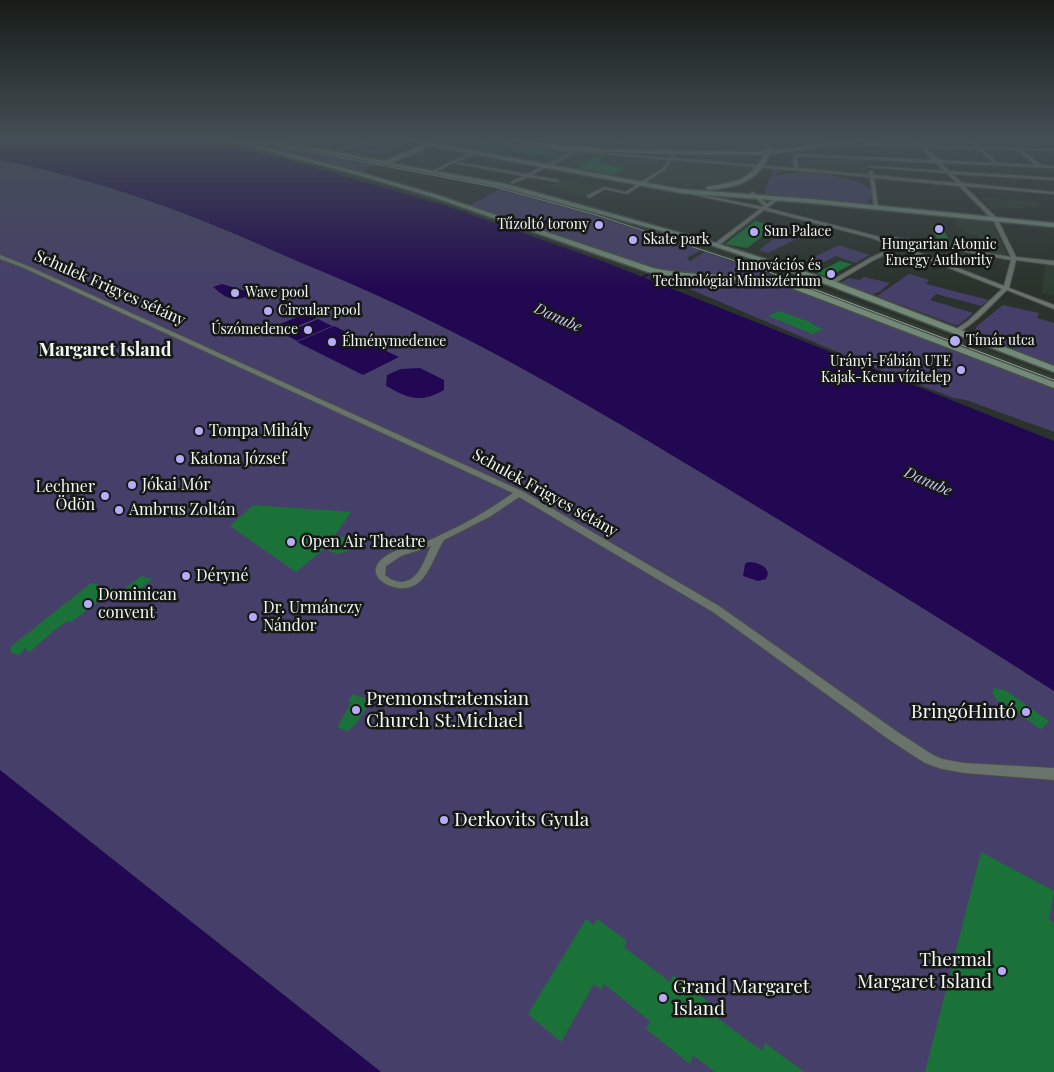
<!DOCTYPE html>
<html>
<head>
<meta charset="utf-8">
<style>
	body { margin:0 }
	canvas { display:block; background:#2a322b }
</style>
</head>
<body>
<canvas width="1054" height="1072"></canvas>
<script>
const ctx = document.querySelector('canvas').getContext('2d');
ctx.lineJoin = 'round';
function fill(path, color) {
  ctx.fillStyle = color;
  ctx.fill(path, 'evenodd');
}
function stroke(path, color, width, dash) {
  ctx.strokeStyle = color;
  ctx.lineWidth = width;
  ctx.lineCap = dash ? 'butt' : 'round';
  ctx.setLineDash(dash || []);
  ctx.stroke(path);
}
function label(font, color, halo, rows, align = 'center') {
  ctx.font = font + ' "Playfair Display",serif';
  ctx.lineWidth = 5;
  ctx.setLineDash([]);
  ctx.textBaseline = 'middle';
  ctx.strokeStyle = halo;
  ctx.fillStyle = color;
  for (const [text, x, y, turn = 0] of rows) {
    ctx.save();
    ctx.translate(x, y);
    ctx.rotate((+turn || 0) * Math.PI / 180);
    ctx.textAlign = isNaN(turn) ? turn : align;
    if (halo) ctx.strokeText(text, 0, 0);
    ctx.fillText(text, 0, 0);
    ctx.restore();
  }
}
const built = new Path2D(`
	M 247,140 L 256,140 L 497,186 L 606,216 L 774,271 L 1021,363 L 1054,376 L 1054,381 L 798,284 L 598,217 L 496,188 Z
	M 449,140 L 740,142 L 745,151 L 764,155 L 747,178 L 721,186 L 687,187 L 640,182 L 474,151 L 485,144 Z
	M 801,156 L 866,159 L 868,175 L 802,169 Z
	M 562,180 L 602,188 L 586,197 L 546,187 Z
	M 981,198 L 1037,202 L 1039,207 L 1023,206 L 1024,209 L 992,209 Z
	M 954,218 L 992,221 L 1007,256 L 983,251 L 977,235 L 966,234 L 964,229 L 958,228 Z
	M 1046,263 L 1054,264 L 1054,296 L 1042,293 Z`);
const green = new Path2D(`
	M 236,140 L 247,140 L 375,165 L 359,172 Z
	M 371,141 L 398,145 L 399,146 L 374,146 L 364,148 L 388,149 L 389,150 L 374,155 L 348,150 Z
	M 0,160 C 74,174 147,198 216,226 C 253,241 289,258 326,273 C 463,330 593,407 720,484 C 832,552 944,620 1054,691 L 1054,1072 L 381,1072 L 0,770 Z
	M 773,169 L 784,171 L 774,176 C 801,168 846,174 870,188 L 873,198 L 868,201 L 868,203 L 766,194 L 764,192 L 769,180 L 771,178 L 769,179 Z
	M 500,189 L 598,217 L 701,250 L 687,258 L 690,261 L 705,252 L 798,284 L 794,287 L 1054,385 L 1054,432 L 966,400 L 954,398 L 870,366 L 664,278 L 676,269 L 671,272 L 658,270 L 470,205 Z
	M 784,230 L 805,235 L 768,253 L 759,250 Z
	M 839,245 L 851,249 L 845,253 L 852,249 L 870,255 L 855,263 L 836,256 L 818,265 L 806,261 Z
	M 909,274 L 929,280 L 926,284 L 989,300 L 981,306 L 936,294 L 930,300 L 973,313 L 959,325 L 955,325 L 877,296 Z
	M 864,277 L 890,283 L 879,292 L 871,295 L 840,283 L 849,278 L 860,280 Z
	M 1003,305 L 1039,313 L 1037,318 L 1054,323 L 1054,365 L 985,338 L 988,336 L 975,331 L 977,326 Z`);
const water = new Path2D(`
	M 0,140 L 209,140 L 302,164 L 447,206 L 605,262 L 1054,441 L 1054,691 C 944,620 832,552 720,484 C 593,407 463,330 326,273 C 289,258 253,241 216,226 C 147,198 73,174 0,160 Z
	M 222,284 L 249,292 L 250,295 C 233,303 226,298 213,287 Z
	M 306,313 L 317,318 L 281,333 L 271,328 Z
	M 318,319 L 332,326 L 297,341 L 284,334 Z
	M 334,326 L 399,357 L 363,375 L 297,342 Z
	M 420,368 L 444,380 L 444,390 C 419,404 409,398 386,386 L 387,375 L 401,369 Z
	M 748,562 C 756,562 767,565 768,574 L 766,579 L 758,581 L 743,576 L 745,564 Z
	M 0,770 L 381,1072 L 0,1072 Z`);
const stream = new Path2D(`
	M 643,277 L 649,274`);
const building = new Path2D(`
	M 484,146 L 554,152 L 558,154 L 557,157 L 502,151 L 498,153 L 477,149 Z
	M 596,156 L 606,156 L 599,163 L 625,168 L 613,175 L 578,168 Z
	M 755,221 L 776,226 L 747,248 L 725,244 Z
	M 933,229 L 944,230 L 951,245 L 938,243 Z
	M 840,261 L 852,264 L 828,277 L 816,273 Z
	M 779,311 L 813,323 L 813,325 L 823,329 L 813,334 L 768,316 Z
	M 253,505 L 351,512 L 335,535 L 347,538 L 352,542 L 352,545 L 348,551 L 338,554 L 331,552 L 325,548 L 296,572 L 230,526 Z
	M 141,576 L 152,579 L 134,595 L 123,590 Z
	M 91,583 L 115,589 L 71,622 L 68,621 L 53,631 L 29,653 L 25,648 L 19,655 L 12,653 L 10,648 L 14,644 Z
	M 994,688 L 1005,690 L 1049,721 L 1041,729 L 996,699 L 992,693 Z
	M 353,694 L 371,701 L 355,725 L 347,731 L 337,727 L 351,703 L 348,702 Z
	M 981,852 L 1054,891 L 1049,920 L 1054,923 L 1054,1072 L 925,1072 Z
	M 586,919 L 594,925 L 597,919 L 627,941 L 624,947 L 670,982 L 673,975 L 715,1007 L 712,1014 L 762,1051 L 765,1043 L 804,1072 L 715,1072 L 693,1055 L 690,1064 L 646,1029 L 650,1021 L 604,984 L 601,990 L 594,984 L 561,1042 L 528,1014 Z`);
const street = new Path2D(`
	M 362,140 L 367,140 L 334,155 L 331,154 Z
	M 438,140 L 457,140 L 669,158 L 673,154 L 675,155 L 673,158 L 794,168 L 793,155 L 795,154 L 934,160 L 921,148 L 867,146 L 855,140 L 860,140 L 868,144 L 919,145 L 915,140 L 918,140 L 923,145 L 975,147 L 969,140 L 973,140 L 980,147 L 1054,149 L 1054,151 L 1022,150 L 1041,165 L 1054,166 L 1054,168 L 941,163 L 949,171 L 1054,178 L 1054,180 L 952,174 L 962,183 L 1054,192 L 1054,194 L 964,186 L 997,218 L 1016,257 L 1054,261 L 1054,265 L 1016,260 L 1009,288 L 1054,305 L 1054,309 L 1007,290 C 996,300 966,334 953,333 L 953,331 L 968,321 L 1002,289 L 899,248 L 874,260 L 833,284 L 829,284 L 829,282 L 870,258 L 894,247 L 872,238 L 764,210 L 718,246 L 714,246 L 714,244 L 760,209 L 681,192 L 683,191 L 763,207 L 764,206 L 751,194 L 751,192 L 753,192 L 767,204 L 774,198 L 778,198 L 778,200 L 767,208 L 876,236 L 1004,286 L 1011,260 L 885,237 L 887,236 L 1011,257 L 993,220 L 959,186 L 874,178 L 878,207 L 876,208 L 874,207 L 870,177 L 672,160 L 665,170 L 627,194 L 605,189 L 589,198 L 587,196 L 604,187 L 625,192 L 663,168 L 668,160 L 577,152 L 531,175 L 558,180 L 559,182 L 528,177 L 512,184 L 511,182 L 523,176 L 453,163 L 437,171 L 434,170 L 474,151 L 475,153 L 457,162 L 527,174 L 572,152 ZM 926,148 L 978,149 L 994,163 L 939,160 ZM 982,149 L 1017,150 L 1036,165 L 998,163 ZM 797,156 L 936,163 L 944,171 L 870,166 L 868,167 L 947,173 L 957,183 L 873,175 L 873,172 L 871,171 L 869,172 L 869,175 L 798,168 Z
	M 611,140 L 638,142 L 728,142 L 730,143 L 638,144 Z
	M 757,140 L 761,140 L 774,150 L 771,151 Z
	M 831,140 L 835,140 L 832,143 L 830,142 Z
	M 1047,140 L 1051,140 L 1054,142 L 1054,145 Z
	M 0,255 L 28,266 L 522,491 L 719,606 L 899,733 L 933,755 L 942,759 L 964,763 L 1054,768 L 1054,780 L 964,773 L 942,769 L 925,763 L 891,741 L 713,612 L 519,497 L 491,516 L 444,540 C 431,560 426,595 394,587 C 381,584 369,573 380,561 C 392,548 414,547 430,540 C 459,527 487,512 513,493 L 24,268 L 0,259 ZM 431,546 C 424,560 419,582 400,582 C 394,581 390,579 385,575 L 386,566 L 401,556 Z`);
const secondary = new Path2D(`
	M 226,140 L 236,140 L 355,171 L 437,195 L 653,268 C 698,278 745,272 791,282 L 1054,382 L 1054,388 L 786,286 C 740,276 694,282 648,272 L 433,197 L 351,173 Z
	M 261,140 L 273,140 L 384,161 L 423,145 L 403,140 L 416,140 L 681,189 L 811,199 L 1054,223 L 1054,227 L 811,203 L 681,193 L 430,146 L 391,163 L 506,184 L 709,241 L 834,281 L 1054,366 L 1054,372 L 828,285 L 705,243 L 505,188 Z
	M 504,140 L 609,149 L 760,152 L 772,148 L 774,151 L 859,140 L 877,140 L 770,154 C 767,159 765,164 762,168 C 749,185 728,188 708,190 L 706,187 C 735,182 748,182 764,155 L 569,151 Z`);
const tram = new Path2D(`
	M 249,140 L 495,187 L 596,215 L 769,272 L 1054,380
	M 505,140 C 595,152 687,158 777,151 C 806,149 835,143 864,140`);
const markers = [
	[599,225,5,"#b6acf8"],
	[939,229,5,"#b6acf8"],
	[754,232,5,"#b6acf8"],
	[633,240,5,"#b6acf8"],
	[831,274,5,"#b6acf8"],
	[235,293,5,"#b6acf8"],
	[268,311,5,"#b6acf8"],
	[308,330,5,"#b6acf8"],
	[955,341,6,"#b6acf8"],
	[332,342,5,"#b6acf8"],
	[961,370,5,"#b6acf8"],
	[199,431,5,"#b6acf8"],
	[180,459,5,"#b6acf8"],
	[132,485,5,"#b6acf8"],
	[105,496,5,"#b6acf8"],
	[119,510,5,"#b6acf8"],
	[291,542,5,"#b6acf8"],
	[186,576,5,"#b6acf8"],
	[88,604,5,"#b6acf8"],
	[253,617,5,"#b6acf8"],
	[356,710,5,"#b6acf8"],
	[1026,712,5,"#b6acf8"],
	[444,820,5,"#b6acf8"],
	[1002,971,5,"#b6acf8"],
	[663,998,5,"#b6acf8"]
];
const farPoinames = [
	["Tűzoltó torony",589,225,"right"],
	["Sun Palace",764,232],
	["Skate park",643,240],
	["Hungarian Atomic",939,245,"center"],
	["Energy Authority",939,261,"center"],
	["Innovációs és",821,266,"right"],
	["Technológiai Minisztérium",821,282,"right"],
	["Wave pool",245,293],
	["Circular pool",278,311],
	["Úszómedence",298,330,"right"],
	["Tímár utca",966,341],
	["Élménymedence",342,342],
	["Urányi-Fábián UTE",951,362,"right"],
	["Kajak-Kenu vízitelep",951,378,"right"]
];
const farWaternames = [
	["Danube",558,318,24],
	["Danube",928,482,24]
];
const streetNames = [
	["Schulek Frigyes sétány",110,288,24],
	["Schulek Frigyes sétány",545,493,29]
];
const poiNames = [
	["Tompa Mihály",209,431],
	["Katona József",190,459],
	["Jókai Mór",142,485],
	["Lechner",95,487,"right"],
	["Ödön",95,505,"right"],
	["Ambrus Zoltán",129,510],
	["Open Air Theatre",301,542],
	["Déryné",196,576],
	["Dominican",98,595],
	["convent",98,613],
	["Dr. Urmánczy",263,608],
	["Nándor",263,626]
];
const farDistrictnames = [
	["Margaret Island",105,350]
];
const nearPoinames = [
	["Premonstratensian",366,699],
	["Church St.Michael",366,721],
	["BringóHintó",1016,712,"right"],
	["Derkovits Gyula",454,820],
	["Thermal",992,960,"right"],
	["Margaret Island",992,982,"right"],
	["Grand Margaret",673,987],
	["Island",673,1009]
];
fill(built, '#2f3c31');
fill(green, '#463f6a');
fill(water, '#220752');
stroke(stream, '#220752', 2);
fill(building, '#1b7238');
stroke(street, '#484f49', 2);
stroke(secondary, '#484f49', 3);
fill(street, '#69726b');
fill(secondary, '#718976');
stroke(tram, '#989e99', 1);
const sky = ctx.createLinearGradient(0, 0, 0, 291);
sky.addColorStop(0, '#171c18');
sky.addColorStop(0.48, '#444f55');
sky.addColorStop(1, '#444f5500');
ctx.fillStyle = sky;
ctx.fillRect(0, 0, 1054, 291);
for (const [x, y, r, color] of markers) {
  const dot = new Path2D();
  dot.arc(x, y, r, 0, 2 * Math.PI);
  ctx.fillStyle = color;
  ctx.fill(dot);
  stroke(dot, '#151815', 2);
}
label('14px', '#f1f6f2', '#151815', farPoinames, 'left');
label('italic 15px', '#cbc6f2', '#151815', farWaternames);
label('16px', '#f1f6f2', '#151815', streetNames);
label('16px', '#f1f6f2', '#151815', poiNames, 'left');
label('bold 18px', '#f1f6f2', '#151815', farDistrictnames);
label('19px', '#f1f6f2', '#151815', nearPoinames, 'left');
</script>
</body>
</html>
